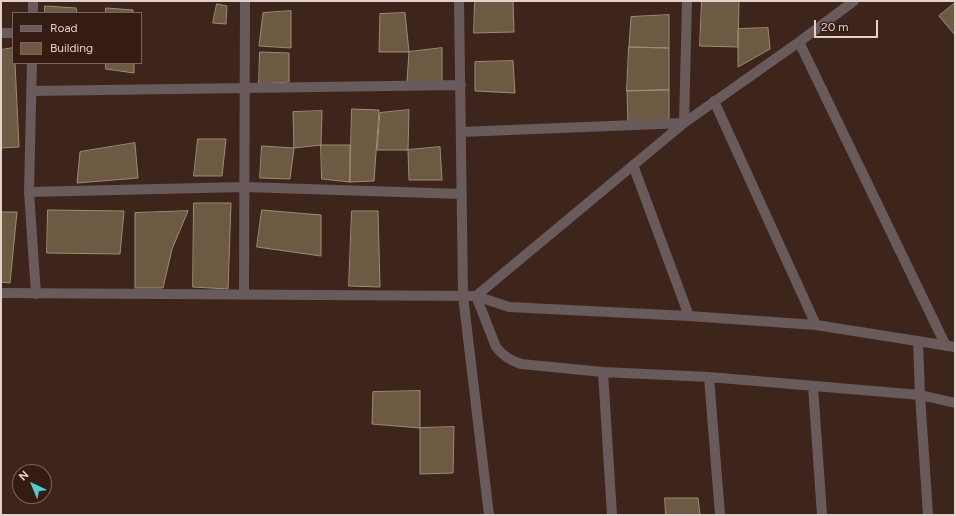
<!DOCTYPE html>
<html>
<head>
<meta charset="utf-8">
<style>
	body { margin:0 }
	#map { position:relative; width:956px; height:516px; overflow:hidden; background:#3e251b; font-family:Figtree,sans-serif }
	canvas { display:block }
	.frame { position:absolute; inset:0; border:2px solid #e2d1cb; pointer-events:none }
	.legend { position:absolute; left:12px; top:12px; width:130px; height:52px; box-sizing:border-box; background:#341c12; border:1px solid #7a645c; margin:0; padding:5px 7px; list-style:none; font-size:12px; color:#e2d1cb }
	.legend li { display:flex; align-items:center; gap:8px; height:20px }
	.legend b { width:20px; border:1px solid #7a645c }
	.north { position:absolute; left:12px; top:464px; width:40px; height:40px; box-sizing:border-box; background:#341c12; border:1px solid #7a645c; border-radius:50%; rotate:316deg; font-size:11px; font-weight:700; line-height:16px; text-align:center; color:#e2d1cb }
	.north::after { content:''; display:block; margin:auto; width:14px; height:18px; background:#51ccd3; clip-path:polygon(50% 0,100% 100%,50% 72%,0 100%) }
	.scale { position:absolute; left:814px; top:20px; width:64px; height:18px; box-sizing:border-box; border:2px solid #e2d1cb; border-top:0; padding-left:5px; font-size:12px; line-height:14px; white-space:nowrap; color:#e2d1cb; -webkit-text-stroke:3px #341c12; paint-order:stroke }
</style>
</head>
<body>
<div id="map">
<canvas width="956" height="516"></canvas>
<div class="frame"></div>
<ul class="legend">
<li><b style="height:5px;background:#695a5b"></b>Road</li>
<li><b style="height:11px;background:#6c5a42"></b>Building</li>
</ul>
<div class="north">N</div>
<div class="scale">20 m</div>
</div>
<script>
const ctx = document.querySelector('canvas').getContext('2d');
ctx.lineJoin = 'round';
function fill(path, color) {
  ctx.fillStyle = color;
  ctx.fill(path, 'evenodd');
}
function stroke(path, color, width, dash) {
  ctx.strokeStyle = color;
  ctx.lineWidth = width;
  ctx.lineCap = dash ? 'butt' : 'round';
  ctx.setLineDash(dash || []);
  ctx.stroke(path);
}
const building = new Path2D(`
	M 475,1 L 513,1 L 514,32 L 474,33 Z
	M 702,1 L 739,1 L 738,47 L 700,46 Z
	M 955,3 L 955,35 L 939,16 Z
	M 217,4 L 227,6 L 226,24 L 213,23 Z
	M 45,6 L 76,8 L 77,13 L 45,13 Z
	M 106,8 L 133,10 L 133,13 L 106,13 Z
	M 291,11 L 291,48 L 259,46 L 263,13 Z
	M 405,13 L 409,52 L 379,52 L 380,14 Z
	M 669,15 L 669,48 L 629,47 L 631,17 Z
	M 768,28 L 770,49 L 738,67 L 738,29 Z
	M 629,47 L 669,48 L 669,90 L 627,91 Z
	M 13,48 L 13,63 L 15,63 L 19,147 L 1,148 L 1,50 Z
	M 442,48 L 442,82 L 407,82 L 409,52 Z
	M 260,52 L 289,53 L 289,82 L 259,84 Z
	M 513,61 L 515,93 L 475,91 L 475,62 Z
	M 106,63 L 134,63 L 134,73 L 106,69 Z
	M 669,90 L 669,121 L 628,122 L 627,91 Z
	M 352,109 L 379,110 L 374,181 L 350,182 Z
	M 409,110 L 408,150 L 377,150 L 380,113 Z
	M 322,111 L 321,145 L 294,148 L 293,112 Z
	M 198,139 L 226,139 L 222,176 L 194,176 Z
	M 135,143 L 138,178 L 77,183 L 80,152 Z
	M 321,145 L 350,145 L 350,182 L 322,179 Z
	M 262,146 L 294,148 L 290,179 L 260,178 Z
	M 440,147 L 442,180 L 409,180 L 408,150 Z
	M 194,203 L 231,203 L 228,289 L 193,287 Z
	M 48,210 L 124,211 L 120,254 L 47,253 Z
	M 262,210 L 321,215 L 321,256 L 257,247 Z
	M 188,211 L 172,249 L 163,288 L 135,288 L 135,213 Z
	M 352,211 L 378,211 L 380,287 L 349,286 Z
	M 1,212 L 17,212 L 10,283 L 1,282 Z
	M 420,391 L 420,428 L 372,424 L 373,392 Z
	M 454,427 L 453,473 L 420,474 L 420,428 Z
	M 665,498 L 698,498 L 700,515 L 666,515 Z`);
const minor = new Path2D(`
	M 33,1 L 33,13
	M 459,1 L 463,296 L 489,515
	M 1,33 L 13,33
	M 799,42 L 946,346
	M 32,63 L 29,192 L 36,294
	M 31,91 L 461,85
	M 714,101 L 816,325
	M 461,132 L 684,123 L 687,1
	M 633,165 L 689,316
	M 29,192 L 244,187 L 462,194
	M 1,293 L 476,296 L 509,307 L 689,316 L 816,325 L 955,347
	M 244,295 L 245,1
	M 476,296 L 496,347 C 503,356 510,360 521,364 L 603,372 L 709,377 L 920,395 L 955,403
	M 476,296 L 684,123 L 799,42 L 854,1
	M 918,341 L 920,395 L 928,515
	M 603,372 L 612,515
	M 709,377 L 720,515
	M 813,386 L 822,515`);
fill(building, '#6c5a42');
stroke(building, '#9f8c73', 1);
stroke(minor, '#695a5b', 10);
</script>
</body>
</html>
